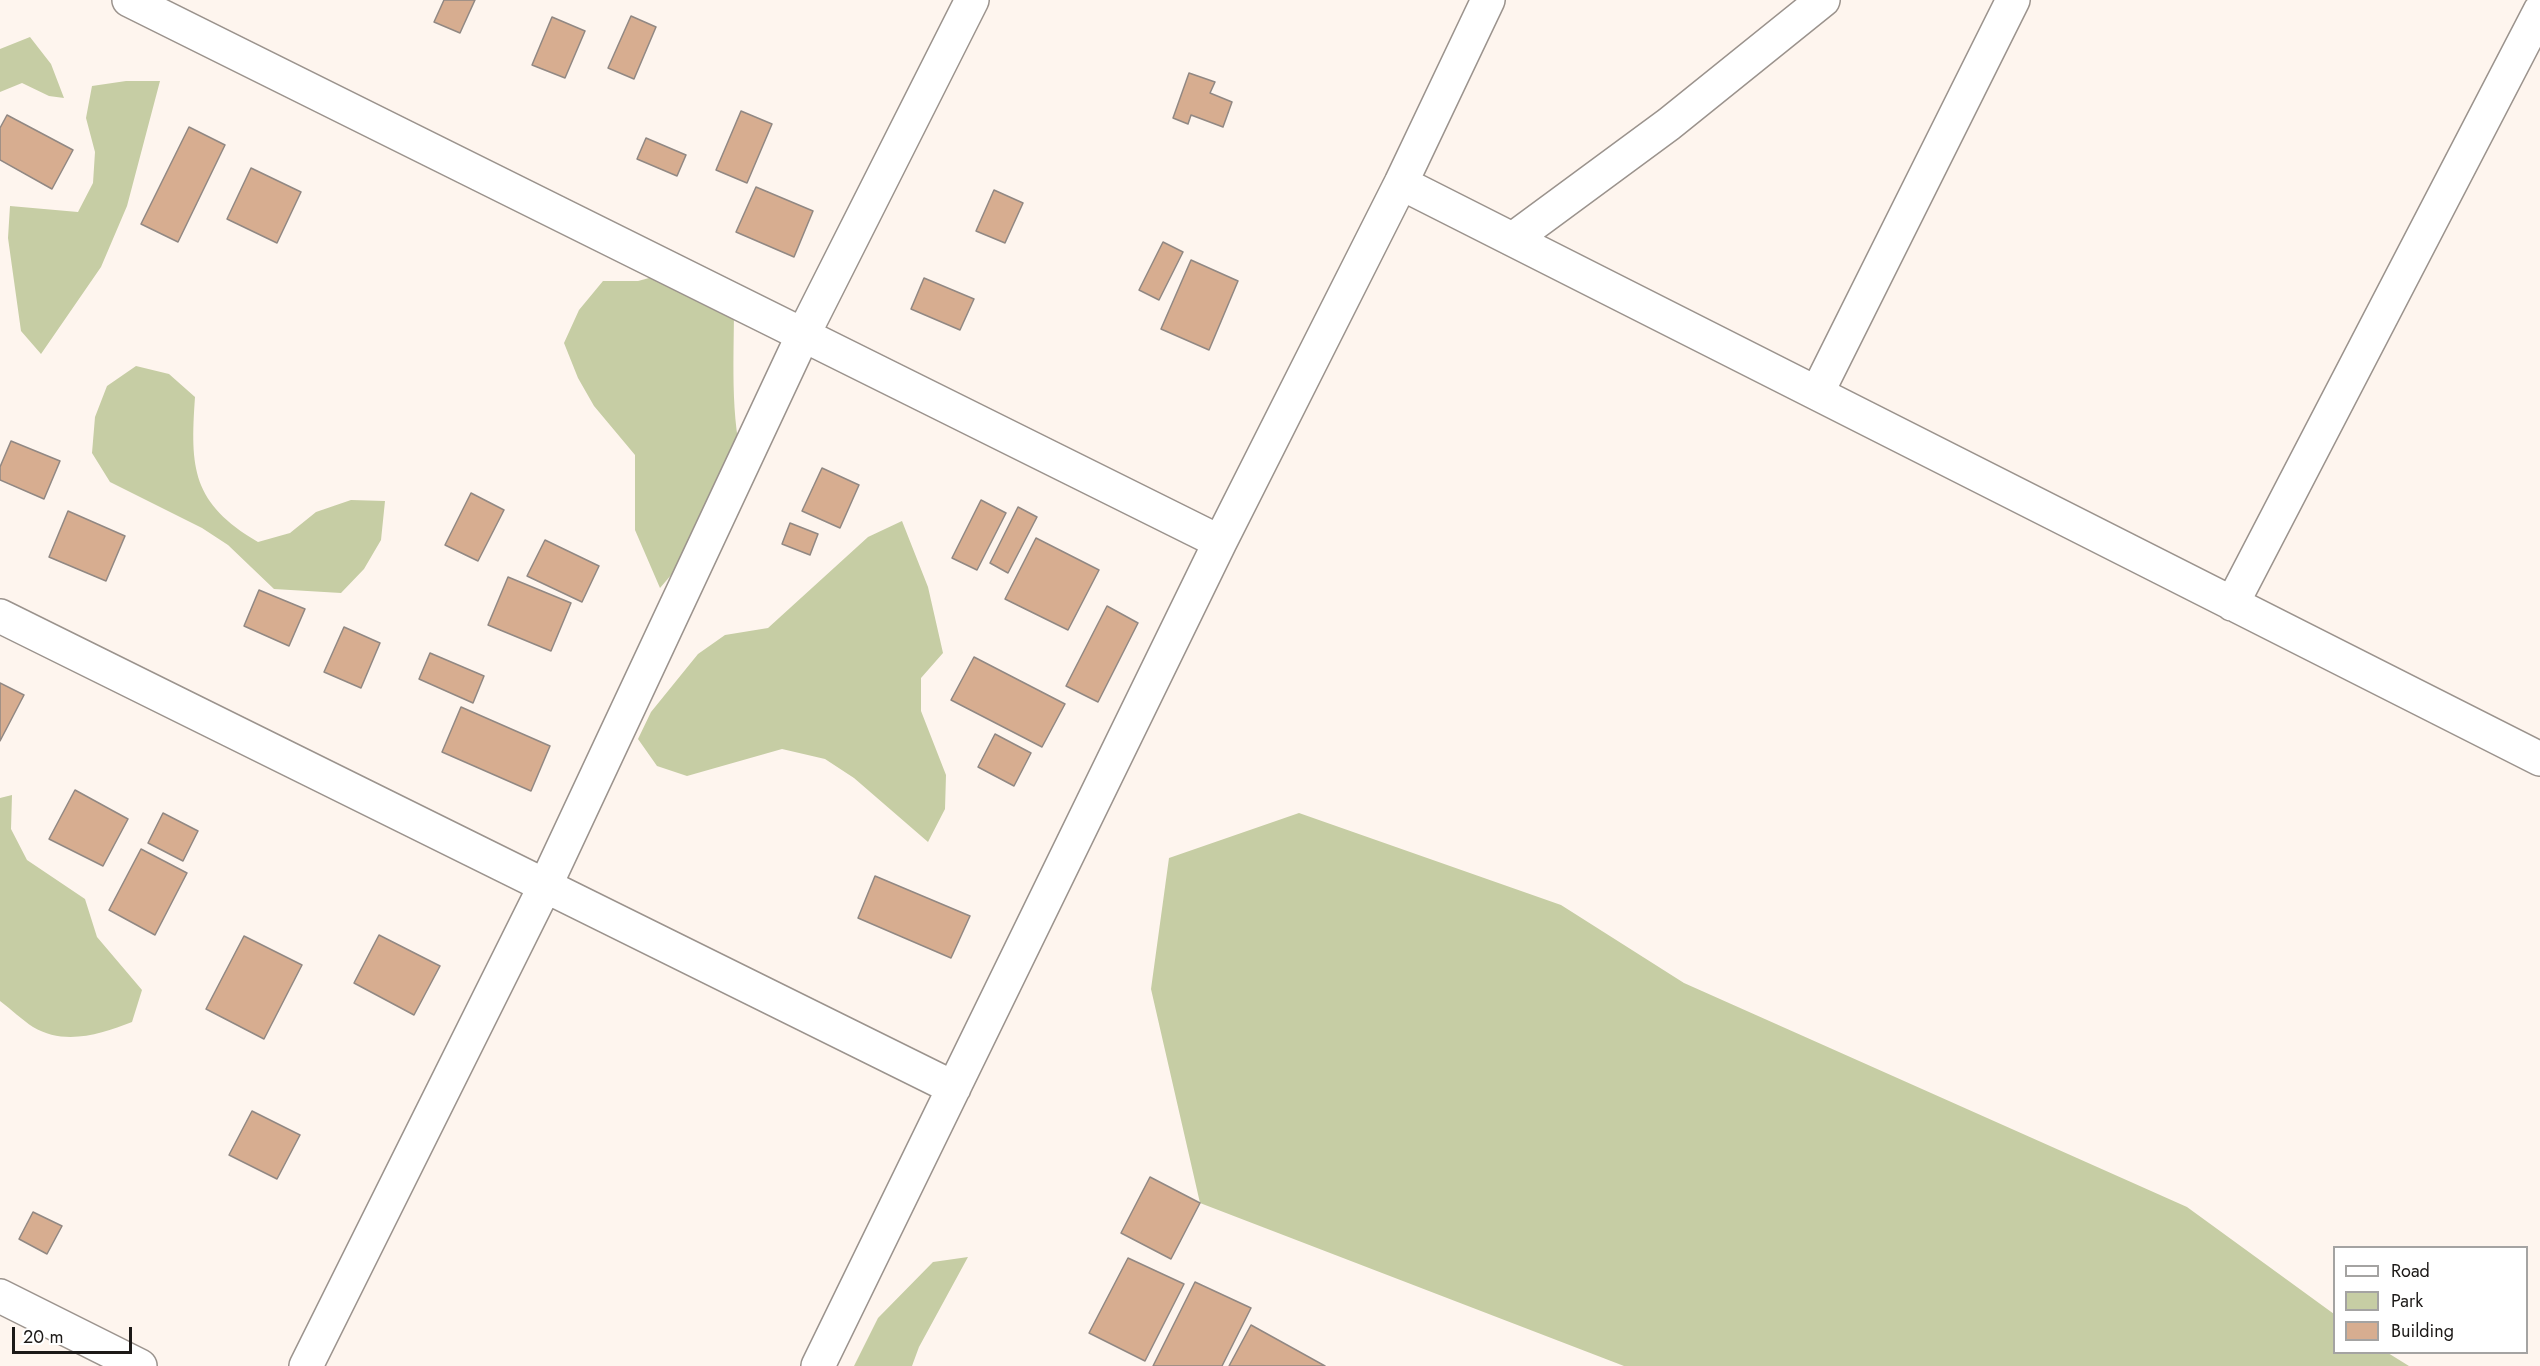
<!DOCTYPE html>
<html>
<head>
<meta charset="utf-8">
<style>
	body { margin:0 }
	#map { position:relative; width:2540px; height:1366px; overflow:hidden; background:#fef5ee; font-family:Jost,sans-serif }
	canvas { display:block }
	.legend { position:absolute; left:2333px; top:1246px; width:195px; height:108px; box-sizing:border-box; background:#fff; border:2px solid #a4a3a2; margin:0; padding:8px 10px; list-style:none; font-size:18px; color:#1c1917 }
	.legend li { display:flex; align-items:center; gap:12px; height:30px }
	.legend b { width:30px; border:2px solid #a4a3a2 }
	.scale { position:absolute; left:12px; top:1327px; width:120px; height:27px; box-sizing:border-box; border:3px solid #1c1917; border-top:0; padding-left:8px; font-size:18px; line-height:21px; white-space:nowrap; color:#1c1917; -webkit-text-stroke:4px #fff; paint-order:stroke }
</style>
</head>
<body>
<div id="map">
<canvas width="2540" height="1366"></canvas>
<ul class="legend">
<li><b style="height:8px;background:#fff"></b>Road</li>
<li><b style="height:16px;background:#c6cda4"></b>Park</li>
<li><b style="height:16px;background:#d7ad90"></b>Building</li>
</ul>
<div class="scale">20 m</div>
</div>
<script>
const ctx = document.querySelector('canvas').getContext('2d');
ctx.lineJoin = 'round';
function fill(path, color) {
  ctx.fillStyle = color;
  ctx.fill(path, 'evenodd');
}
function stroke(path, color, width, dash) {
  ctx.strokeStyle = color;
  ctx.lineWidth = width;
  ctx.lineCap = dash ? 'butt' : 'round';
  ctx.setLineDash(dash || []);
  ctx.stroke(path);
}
const green = new Path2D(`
	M 30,37 L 51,64 L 64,98 L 49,96 L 22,83 L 0,92 L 0,49 Z
	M 126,81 L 160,81 L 127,206 L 101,267 L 41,354 L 21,331 L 8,238 L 10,206 L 78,212 L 93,183 L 95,152 L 86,118 L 92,86 Z
	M 675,271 L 734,306 C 734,364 729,429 749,484 L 660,588 L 635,530 L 635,455 L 594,406 L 578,378 L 564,343 L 579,310 L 603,281 L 638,281 Z
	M 136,366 L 169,374 L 195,397 C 190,469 192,503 258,542 L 290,533 L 316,512 L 351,500 L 385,501 L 381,540 L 364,569 L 341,593 L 274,589 L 228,545 L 202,528 L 110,482 L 92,453 L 95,417 L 107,386 Z
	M 902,521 L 928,587 L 943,653 L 921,678 L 921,711 L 946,775 L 945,809 L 928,842 L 854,778 L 825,759 L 782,749 L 687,776 L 657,766 L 638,739 L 651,712 L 698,654 L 725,635 L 768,628 L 868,537 Z
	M 12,795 L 11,829 L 27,860 L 85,899 L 97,937 L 142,990 L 132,1022 C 101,1034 65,1046 33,1027 C 22,1020 11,1009 0,1001 L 0,798 Z
	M 1299,813 L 1561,905 L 1684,983 L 2187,1207 L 2334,1314 L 2334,1352 L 2388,1353 L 2409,1366 L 1624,1366 L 1200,1203 L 1151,989 L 1169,858 Z
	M 968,1257 L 919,1347 L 912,1366 L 854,1366 L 878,1318 L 933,1262 Z`);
const building = new Path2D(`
	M 444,0 L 475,0 L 460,33 L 434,22 Z
	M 631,16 L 656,27 L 634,79 L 608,68 Z
	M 552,17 L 585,31 L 565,78 L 532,65 Z
	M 1189,73 L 1215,82 L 1210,93 L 1232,102 L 1223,127 L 1191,115 L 1188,124 L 1173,118 Z
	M 741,111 L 772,124 L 747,183 L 716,170 Z
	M 7,115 L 73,150 L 52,189 L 0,160 L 0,128 Z
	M 189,127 L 225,145 L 178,242 L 141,224 Z
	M 646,138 L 686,155 L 677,176 L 637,159 Z
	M 251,168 L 301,192 L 277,243 L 227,219 Z
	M 756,187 L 813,211 L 794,257 L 736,232 Z
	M 994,190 L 1023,203 L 1005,243 L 976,231 Z
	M 1163,242 L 1183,252 L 1159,300 L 1139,290 Z
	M 1191,260 L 1238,281 L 1209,350 L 1161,329 Z
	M 924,278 L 974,299 L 960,330 L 911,309 Z
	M 11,441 L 60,461 L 44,499 L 0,480 L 0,467 Z
	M 822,468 L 859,485 L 840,528 L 802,511 Z
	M 471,493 L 504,510 L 478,561 L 445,545 Z
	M 981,500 L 1006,513 L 977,570 L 952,558 Z
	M 1018,507 L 1037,517 L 1008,573 L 990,563 Z
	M 68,511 L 125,536 L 106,581 L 49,557 Z
	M 790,523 L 818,534 L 810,555 L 782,544 Z
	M 1036,538 L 1099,570 L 1068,630 L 1005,599 Z
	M 545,540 L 599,566 L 582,602 L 527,576 Z
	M 508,577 L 571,603 L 551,651 L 488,625 Z
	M 259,590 L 305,609 L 289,646 L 244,626 Z
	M 1107,606 L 1138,623 L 1098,702 L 1066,686 Z
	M 344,627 L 380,643 L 361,688 L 324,672 Z
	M 430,653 L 484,676 L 473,703 L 419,679 Z
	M 974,657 L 1065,704 L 1042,747 L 951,700 Z
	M 0,683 L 24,695 L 0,741 Z
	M 461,707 L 550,746 L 531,791 L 442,752 Z
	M 995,734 L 1031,753 L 1014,786 L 978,767 Z
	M 75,790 L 128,819 L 103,866 L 49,839 Z
	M 163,813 L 198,831 L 183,861 L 148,843 Z
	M 141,849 L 187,873 L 155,935 L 109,910 Z
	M 875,876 L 970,916 L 951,958 L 858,918 Z
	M 379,935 L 440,966 L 414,1015 L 354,983 Z
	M 244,936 L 302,965 L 264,1039 L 206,1009 Z
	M 252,1111 L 300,1135 L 277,1179 L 229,1155 Z
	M 1150,1177 L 1200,1203 L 1171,1259 L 1121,1233 Z
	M 33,1212 L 62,1226 L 47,1254 L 19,1239 Z
	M 1128,1258 L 1184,1284 L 1145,1361 L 1089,1333 Z
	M 1195,1282 L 1251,1308 L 1222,1366 L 1153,1366 Z
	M 1251,1325 L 1325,1366 L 1229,1366 Z`);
const minor = new Path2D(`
	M 129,0 L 1220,542
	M 1401,183 L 2540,759
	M 1513,239 L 1669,124 L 1823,0
	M 1817,393 L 2013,0
	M 2232,604 L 2540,11
	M 0,616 L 954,1088
	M 0,1296 L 140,1366
	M 306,1366 L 545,886 L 803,335 L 972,0
	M 818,1366 L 1220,542 L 1401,183 L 1488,0`);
fill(green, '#c6cda4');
fill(building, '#d7ad90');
stroke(building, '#918883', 1.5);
stroke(minor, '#9b938d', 36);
stroke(minor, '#fff', 33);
</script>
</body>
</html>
